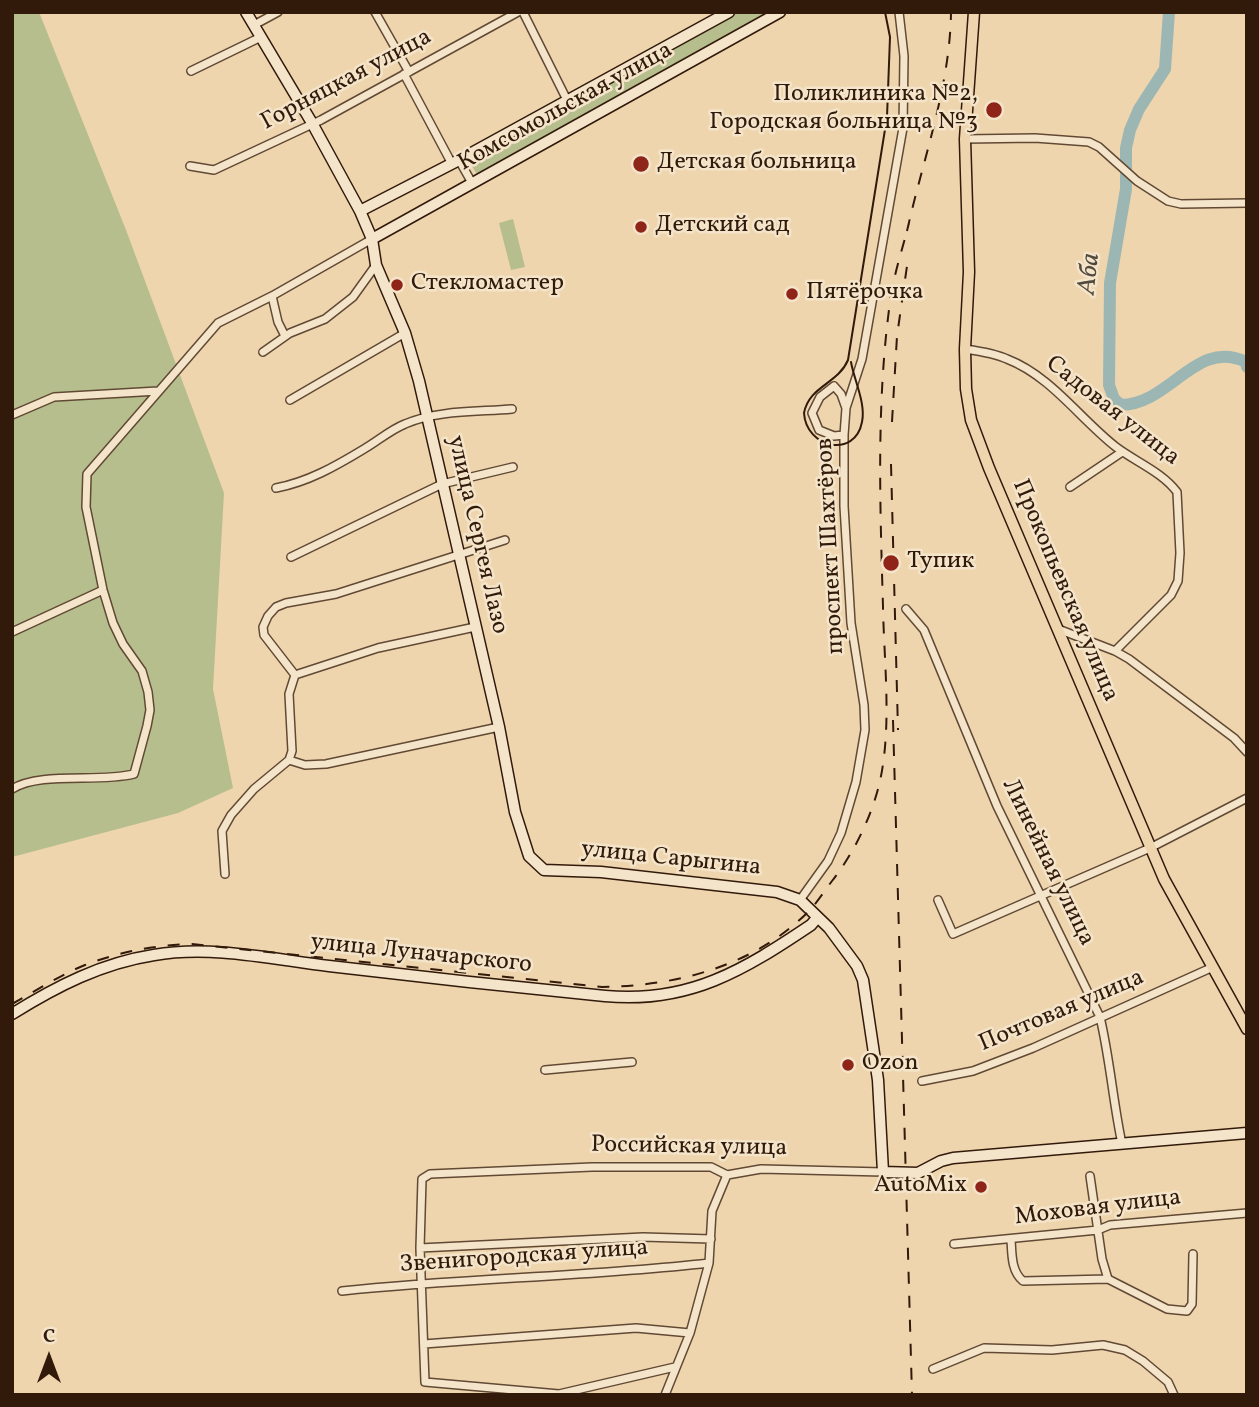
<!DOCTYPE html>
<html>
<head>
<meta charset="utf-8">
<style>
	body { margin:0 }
	#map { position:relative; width:1259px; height:1407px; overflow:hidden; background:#eed5ae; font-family:Vollkorn,serif }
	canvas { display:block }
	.frame { position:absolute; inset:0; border:14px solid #321a0b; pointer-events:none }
	.north { position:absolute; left:14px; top:1323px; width:70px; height:70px; -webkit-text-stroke:5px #f4e4ca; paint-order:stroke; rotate:0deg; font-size:19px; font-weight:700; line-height:28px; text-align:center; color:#321a0b }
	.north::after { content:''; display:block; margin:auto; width:24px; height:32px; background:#321a0b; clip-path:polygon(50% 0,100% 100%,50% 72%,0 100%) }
</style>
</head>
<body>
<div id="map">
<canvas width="1259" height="1407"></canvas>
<div class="frame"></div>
<div class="north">С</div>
</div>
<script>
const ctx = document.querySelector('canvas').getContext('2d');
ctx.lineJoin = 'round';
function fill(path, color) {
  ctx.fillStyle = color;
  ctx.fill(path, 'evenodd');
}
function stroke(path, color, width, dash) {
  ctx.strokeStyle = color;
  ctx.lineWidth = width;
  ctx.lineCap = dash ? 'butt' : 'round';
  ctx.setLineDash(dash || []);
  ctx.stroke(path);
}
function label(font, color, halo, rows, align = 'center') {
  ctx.font = font + ' Vollkorn,serif';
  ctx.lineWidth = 5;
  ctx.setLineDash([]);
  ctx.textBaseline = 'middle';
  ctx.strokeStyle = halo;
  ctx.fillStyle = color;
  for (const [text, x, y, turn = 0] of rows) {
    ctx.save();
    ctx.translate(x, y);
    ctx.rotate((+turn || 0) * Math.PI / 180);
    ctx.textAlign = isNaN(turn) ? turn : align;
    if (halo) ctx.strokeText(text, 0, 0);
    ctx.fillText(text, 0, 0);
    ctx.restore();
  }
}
const green = new Path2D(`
	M 12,12 L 39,12 L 126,230 L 224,493 L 213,689 L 233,788 L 178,813 L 12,857 Z
	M 736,12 L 773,12 L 480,179 L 467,158 Z
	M 513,219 L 525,267 L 511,270 L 499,223 Z`);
const river = new Path2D(`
	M 1169,12 L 1165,69 L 1139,109 L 1130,130 L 1126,148 L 1126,189 L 1110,283 L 1109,385 L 1114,399 L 1121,405 C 1171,404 1196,338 1246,362 L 1247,367`);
const street = new Path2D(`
	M 375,12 L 409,72
	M 523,12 L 567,100
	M 254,25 L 278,12
	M 191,71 L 261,37
	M 404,74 L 452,164
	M 965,139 L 1035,138 L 1089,142 L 1099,147 L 1137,181 L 1168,201 L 1181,204 L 1247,203
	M 459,160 L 472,183
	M 190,166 L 214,170 L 321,120 L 518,12
	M 272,296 L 278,322 L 285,336
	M 965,349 C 979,351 994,353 1007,359 C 1051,376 1080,419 1116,447 C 1136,462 1162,472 1177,492 L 1180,553 L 1178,581 L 1171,595 L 1115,651
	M 263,352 L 290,333 L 325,319 L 353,297 L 376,265
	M 290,400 L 405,333
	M 12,415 L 54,397 L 158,391
	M 844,435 L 834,436 L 819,430 L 812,413 L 820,397 L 834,386 L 841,394 L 846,408
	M 1070,487 L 1122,452
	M 276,488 C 308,482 336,466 364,449 C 378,441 390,430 405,424 C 437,410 478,412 512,409
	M 291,557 L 442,484 L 513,467
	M 906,609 L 924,630 L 997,806 L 1100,1017 C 1110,1059 1113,1102 1122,1144
	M 1058,629 L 1115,651 L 1129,659 L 1234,738 L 1247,752
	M 12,632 L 103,590
	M 295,675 L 378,648 L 475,627
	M 289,760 L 305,765 L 326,764 L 499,727
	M 12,789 C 41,771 98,783 134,774 L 147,726 L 150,710 L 148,692 L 142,671 L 123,644 L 113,623 L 103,590 L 86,507 L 87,474 L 218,323 L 272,296 L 372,239
	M 225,874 L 222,831 L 231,815 L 254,789 L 289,760 L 292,751 L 289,694 L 295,675 L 264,635 L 263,627 L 268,616 L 276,607 L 286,603 L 336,594 L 505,540
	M 800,900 L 828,861 L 841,833 L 856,782 L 865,730 L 864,705 L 851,623 L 844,506 L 844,435 L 846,408 L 862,359 L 903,128 L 904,56 L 899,12
	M 938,900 L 953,934 L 1150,848 L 1247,798
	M 545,1070 L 632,1062
	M 922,1081 L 973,1071 L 1033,1048 L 1213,967
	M 1090,1176 L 1102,1259 L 1108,1279
	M 1011,1239 C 1012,1254 1011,1271 1023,1281 L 1108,1279 L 1167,1309 L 1187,1311 L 1192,1304 L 1193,1254
	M 954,1244 L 1098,1230 L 1110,1225 L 1247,1213
	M 420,1248 L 643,1237 L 711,1239
	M 342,1291 C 464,1278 587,1277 709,1263
	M 424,1344 L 636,1328 L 690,1333
	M 675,1367 L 559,1394 L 425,1382 L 420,1248 L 422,1179 L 430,1174 L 592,1167 L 711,1167 L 727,1175 L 761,1169 L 883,1172
	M 933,1369 L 984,1348 L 1052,1350 L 1103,1345 L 1125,1350 L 1143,1361 L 1168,1382 L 1174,1395
	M 665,1395 L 690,1333 L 709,1263 L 712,1211 L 727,1175`);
const secondary = new Path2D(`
	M 246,12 L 312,123 L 360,211 L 372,239 L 376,265 L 405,333 L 419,381 L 499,727 L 515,812 L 529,856 L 544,870 L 601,872 L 777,892 L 800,900 L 829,928 L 857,966 L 863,980 L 878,1080 L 883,1172 L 918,1173 L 941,1161 L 953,1158 L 1247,1133
	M 360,211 L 459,160 L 729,12
	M 372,239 L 780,12
	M 12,1014 C 57,986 102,963 154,955 C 211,945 272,959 329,966 C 421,977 513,987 605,996 C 689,1004 744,970 811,925 L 817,918`);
const primary = new Path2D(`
	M 974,12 L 965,139 L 969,272 L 965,349 L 966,389 L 971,420 L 989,468 L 1164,879 L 1247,1029`);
const tram = new Path2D(`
	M 851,362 C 854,380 866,403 862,422 C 855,459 806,448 804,413 C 809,386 838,384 848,360 L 887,117 L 890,37 L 885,12`);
const rail = new Path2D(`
	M 907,231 C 923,159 950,87 951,12
	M 892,422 L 897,336 L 907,266
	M 891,464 L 898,730
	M 893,720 L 912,1395
	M 12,1004 C 36,991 60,975 85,965 C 119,952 155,945 192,944 L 602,987 C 677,986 755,966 810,910 C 818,901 825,890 832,881 C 854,853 872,816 880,781 C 892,725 884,663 883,607 C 880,503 876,398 891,295 C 895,271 903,247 909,223`);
const markers = [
	[994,110,9,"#8f2418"],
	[641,164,9,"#8f2418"],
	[641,227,7,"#8f2418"],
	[397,285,7,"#8f2418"],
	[792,294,7,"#8f2418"],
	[891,563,9,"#8f2418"],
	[848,1065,7,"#8f2418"],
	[981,1187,7,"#8f2418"]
];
const streetNames = [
	["Горняцкая улица",347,81,-28],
	["Комсомольская улица",566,108,-29],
	["Садовая улица",1112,412,38],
	["улица Сергея Лазо",476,535,77],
	["проспект Шахтёров",832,546,-93],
	["Прокопьевская улица",1064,591,67],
	["улица Сарыгина",671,860,6],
	["Линейная улица",1047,863,64],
	["улица Луначарского",421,955,6],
	["Почтовая улица",1062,1012,-23],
	["Российская улица",689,1148,1],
	["Моховая улица",1098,1209,-7],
	["Звенигородская улица",524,1258,-4]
];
const poiNames = [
	["Поликлиника №2,",978,96,"right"],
	["Городская больница №3",978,124,"right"],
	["Детская больница",657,164],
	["Детский сад",655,227],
	["Стекломастер",411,285],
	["Пятёрочка",806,294],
	["Тупик",907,563],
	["Ozon",862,1065],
	["AutoMix",967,1187,"right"]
];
const waterNames = [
	["Аба",1091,274,-84]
];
fill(green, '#b5be8c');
stroke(river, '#9cb7b3', 12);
stroke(street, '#614934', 10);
stroke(secondary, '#321a0b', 13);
stroke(primary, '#321a0b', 13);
stroke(street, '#f4e4ca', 7);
stroke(secondary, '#f4e4ca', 10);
stroke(primary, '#eed5ae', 10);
stroke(tram, '#321a0b', 2);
stroke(rail, '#321a0b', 2, [12, 12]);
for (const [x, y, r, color] of markers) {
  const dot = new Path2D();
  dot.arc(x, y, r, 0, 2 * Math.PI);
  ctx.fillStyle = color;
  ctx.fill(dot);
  stroke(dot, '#f4e4ca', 2.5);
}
label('24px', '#321a0b', '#f4e4ca', streetNames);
label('24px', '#321a0b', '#f4e4ca', poiNames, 'left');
label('italic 26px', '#52493d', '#f4e4ca', waterNames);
</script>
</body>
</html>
